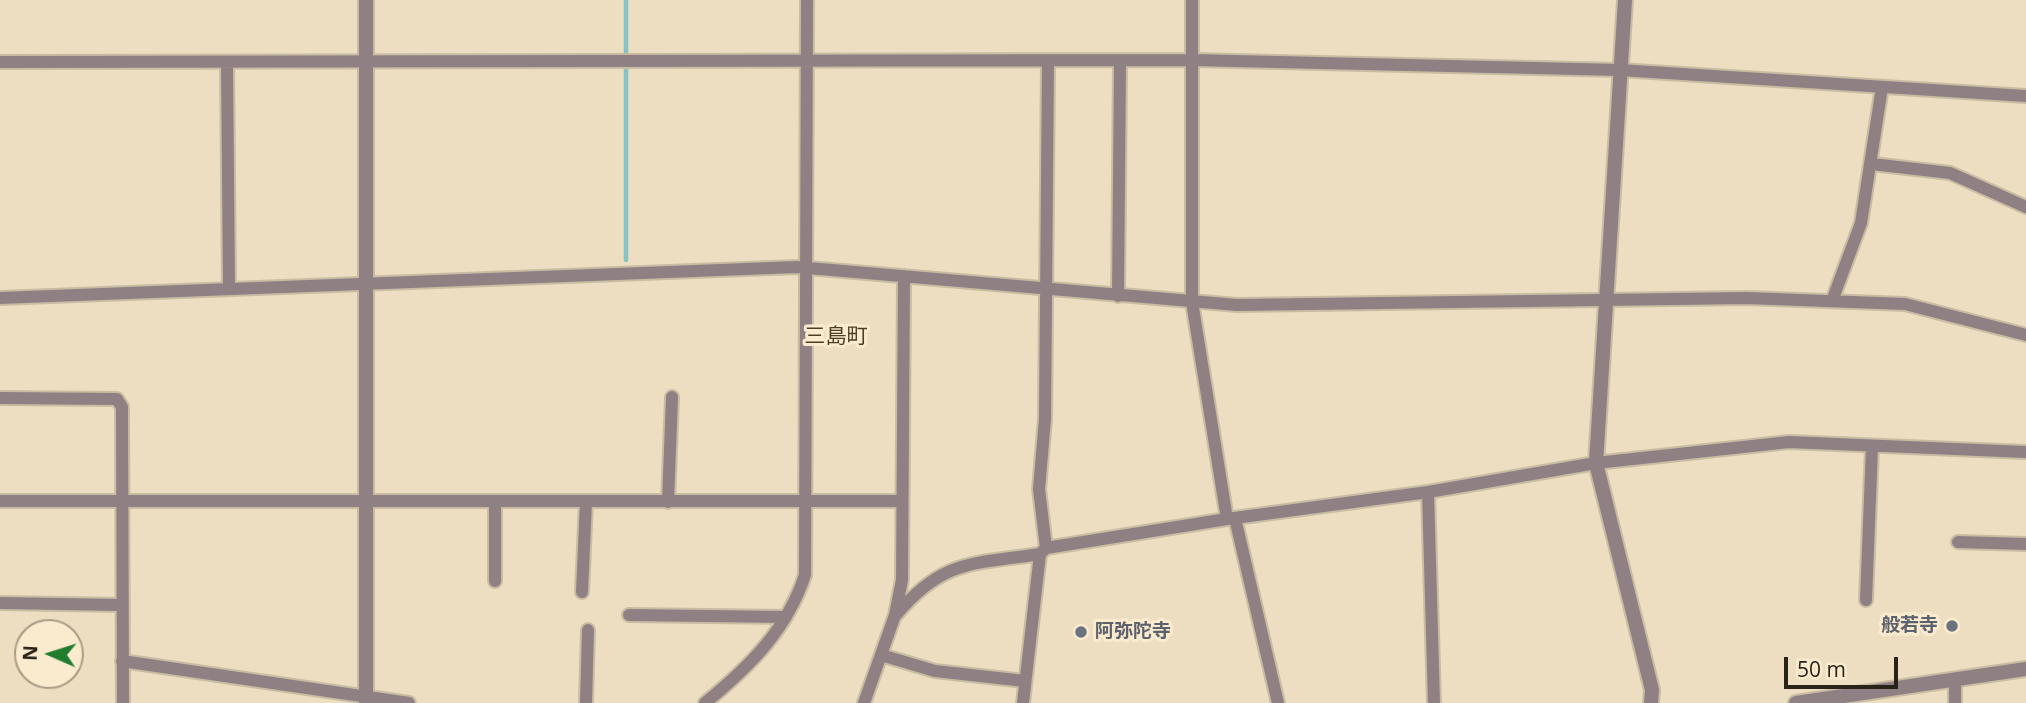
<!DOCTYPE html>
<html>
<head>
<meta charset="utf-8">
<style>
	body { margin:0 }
	#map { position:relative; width:2026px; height:703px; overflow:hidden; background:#eddec1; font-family:"Open Sans",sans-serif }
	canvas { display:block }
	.north { position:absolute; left:14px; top:619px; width:70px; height:70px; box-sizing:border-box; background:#fbebce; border:2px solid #a79b85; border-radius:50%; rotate:273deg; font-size:19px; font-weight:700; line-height:28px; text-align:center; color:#282218 }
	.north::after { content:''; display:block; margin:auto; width:24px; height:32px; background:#217d2e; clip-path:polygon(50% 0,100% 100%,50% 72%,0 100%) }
	.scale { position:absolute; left:1784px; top:657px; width:114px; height:32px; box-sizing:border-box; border:4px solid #282218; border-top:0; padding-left:9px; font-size:21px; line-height:24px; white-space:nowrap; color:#282218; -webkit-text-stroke:5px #fbebce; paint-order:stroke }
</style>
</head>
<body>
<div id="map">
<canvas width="2026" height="703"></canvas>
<div class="north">N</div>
<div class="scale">50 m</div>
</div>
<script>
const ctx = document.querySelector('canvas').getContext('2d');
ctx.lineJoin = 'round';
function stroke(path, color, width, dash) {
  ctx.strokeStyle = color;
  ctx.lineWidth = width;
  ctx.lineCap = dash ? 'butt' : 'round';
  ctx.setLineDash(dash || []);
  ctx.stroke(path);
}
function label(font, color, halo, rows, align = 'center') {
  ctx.font = font + ' "Open Sans","Noto Sans JP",sans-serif';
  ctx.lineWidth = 6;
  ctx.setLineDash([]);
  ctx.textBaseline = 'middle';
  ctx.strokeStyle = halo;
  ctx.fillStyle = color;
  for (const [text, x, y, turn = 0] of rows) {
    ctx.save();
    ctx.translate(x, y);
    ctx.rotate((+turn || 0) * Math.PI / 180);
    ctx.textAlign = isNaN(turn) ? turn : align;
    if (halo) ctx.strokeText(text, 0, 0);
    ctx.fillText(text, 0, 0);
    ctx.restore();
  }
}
const stream = new Path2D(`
	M 626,0 L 626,260`);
const minor = new Path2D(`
	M 1192,0 L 1192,302 L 1227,519
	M 0,62 L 1192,60 L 1620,70 L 2026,96
	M 227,62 L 229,289
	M 1872,164 L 1950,173 L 2026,207
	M 1118,296 L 1120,61
	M 0,298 L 797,267 L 1237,305 L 1747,298 L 1905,304 L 2026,335
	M 1832,301 L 1861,223 L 1882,87
	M 0,398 L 117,399 L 122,407 L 123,703
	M 1428,492 L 1434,703
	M 0,501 L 902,501
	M 495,502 L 495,581
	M 668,502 L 672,397
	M 1235,518 L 1278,703
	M 1958,542 L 2026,544
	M 1046,548 L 1039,489 L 1045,419 L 1048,61
	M 582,592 L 586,502
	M 1866,600 L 1872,447
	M 0,603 L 122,605
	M 629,615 L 786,617
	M 896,615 C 943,559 973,564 1040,554
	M 881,655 L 935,671 L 1025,681
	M 122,661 L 409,703
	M 586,703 L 588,630
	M 705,703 C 749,667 787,630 805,575 L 807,0
	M 864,703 L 895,615 L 902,580 L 904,276
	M 1023,703 L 1040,554 L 1046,548 L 1227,519 L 1428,492 L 1596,463 L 1789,442 L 2026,452
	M 1955,703 L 1955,681`);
const tertiary = new Path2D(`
	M 1625,0 L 1596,463 L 1652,690 L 1651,703
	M 366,703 L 366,0
	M 1796,703 L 2026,669`);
const markers = [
	[1952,626,7,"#6b7280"],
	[1081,632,7,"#6b7280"]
];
const worshipNames = [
	["般若寺",1938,626],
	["阿弥陀寺",1095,632,"left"]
];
const neighbourhoodNames = [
	["三島町",836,337]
];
stroke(stream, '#84c4c7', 4.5);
stroke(minor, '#cabca3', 16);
stroke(tertiary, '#cabca3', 18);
stroke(minor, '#8f8084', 12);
stroke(tertiary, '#8f8084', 14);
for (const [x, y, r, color] of markers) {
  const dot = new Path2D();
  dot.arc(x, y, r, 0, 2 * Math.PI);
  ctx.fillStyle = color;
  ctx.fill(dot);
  stroke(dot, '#fbebce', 2.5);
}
label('bold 19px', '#5b616d', '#fbebce', worshipNames, 'right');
label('21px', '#4b3e26', '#fbebce', neighbourhoodNames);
</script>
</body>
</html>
